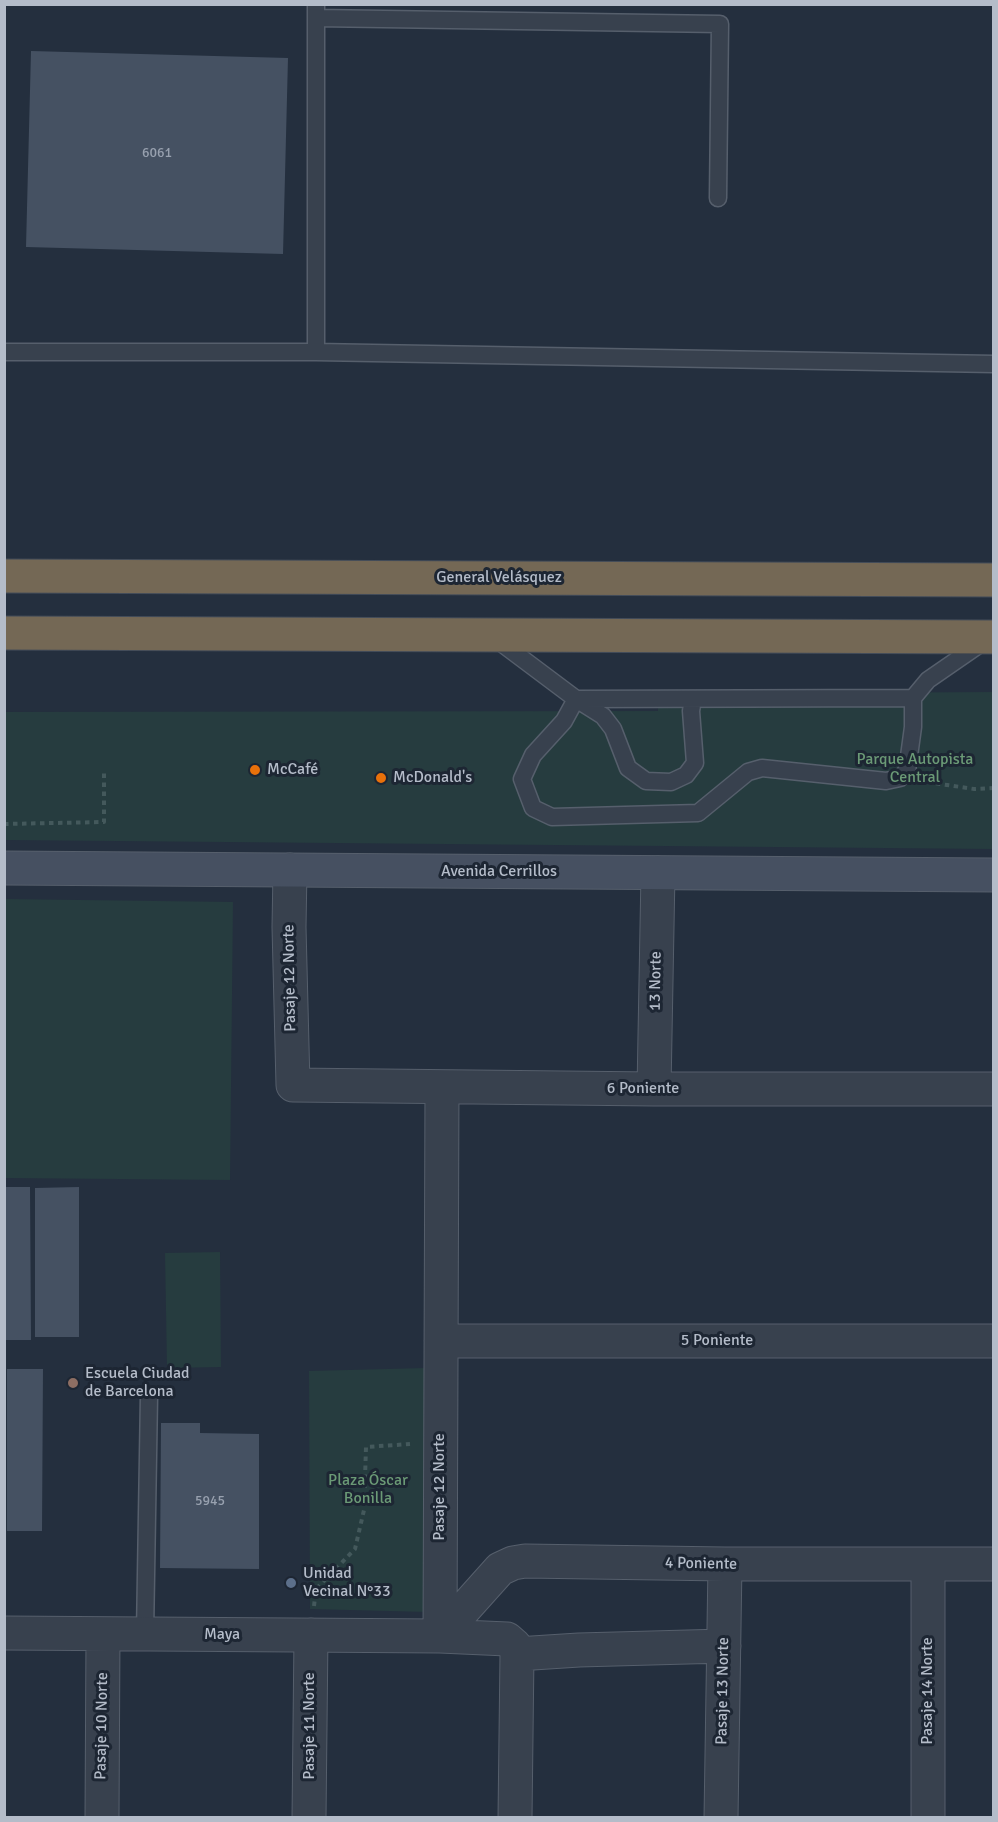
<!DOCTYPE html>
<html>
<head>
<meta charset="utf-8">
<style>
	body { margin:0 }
	#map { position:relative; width:998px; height:1822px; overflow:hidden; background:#242f3e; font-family:Signika,sans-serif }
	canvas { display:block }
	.frame { position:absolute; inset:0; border:6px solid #b4bcc9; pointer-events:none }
</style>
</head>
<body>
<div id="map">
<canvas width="998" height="1822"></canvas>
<div class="frame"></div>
</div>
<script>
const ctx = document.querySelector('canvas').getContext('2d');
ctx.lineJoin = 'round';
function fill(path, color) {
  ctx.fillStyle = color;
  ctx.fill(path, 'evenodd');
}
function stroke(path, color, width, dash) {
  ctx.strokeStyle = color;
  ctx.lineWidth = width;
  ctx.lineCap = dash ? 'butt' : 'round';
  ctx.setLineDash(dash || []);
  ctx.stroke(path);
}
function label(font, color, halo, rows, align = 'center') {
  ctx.font = font + ' Signika,sans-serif';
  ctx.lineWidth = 6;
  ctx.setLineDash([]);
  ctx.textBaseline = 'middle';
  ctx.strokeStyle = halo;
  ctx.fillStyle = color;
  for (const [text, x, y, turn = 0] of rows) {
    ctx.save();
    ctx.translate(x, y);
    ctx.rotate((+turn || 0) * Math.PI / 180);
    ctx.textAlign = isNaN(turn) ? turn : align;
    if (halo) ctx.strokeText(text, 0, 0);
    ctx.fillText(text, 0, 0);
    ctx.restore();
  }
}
const green = new Path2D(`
	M 993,692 L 993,849 L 5,840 L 5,712 L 658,711 L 657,694 Z
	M 5,899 L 233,902 L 230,1180 L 5,1178 Z
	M 220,1252 L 221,1367 L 167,1368 L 165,1253 Z
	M 426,1368 L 428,1612 L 310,1609 L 309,1371 Z`);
const building = new Path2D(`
	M 31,51 L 288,58 L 283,254 L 26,247 Z
	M 4,1187 L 30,1187 L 31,1340 L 4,1340 Z
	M 79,1187 L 79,1337 L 35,1337 L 35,1188 Z
	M 7,1369 L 43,1369 L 42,1531 L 7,1531 Z
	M 161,1423 L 200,1423 L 200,1433 L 259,1434 L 259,1569 L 160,1568 Z`);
const path = new Path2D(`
	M 927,782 L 974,789 L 994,788
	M 4,824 L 104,822 L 104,770
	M 314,1606 L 316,1589 L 355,1549 L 364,1510 L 366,1447 L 410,1444`);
const lane = new Path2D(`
	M 316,18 L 720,24 L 718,198
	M 4,352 L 316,352 L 994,364
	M 316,352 L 316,4
	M 496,639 L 576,699 L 564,721 L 533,755 L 522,779 L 533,808 L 552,817 L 698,813 L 748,772 L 762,768 L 886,781 L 900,778 L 907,771 L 913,727 L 913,698 L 928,680 L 983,642
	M 576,699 L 913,698
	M 576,699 L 603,716 L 613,729 L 628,768 L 646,781 L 671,782 L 686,775 L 695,763 L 691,711 L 693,699
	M 145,1634 L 149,1396`);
const street = new Path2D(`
	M 290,870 L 289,927 L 293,1085 L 654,1089 L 994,1089
	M 654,1089 L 658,873
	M 441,1341 L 994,1341
	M 4,1633 L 440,1636 L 507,1639 L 515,1646 L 517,1654 L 515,1818
	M 440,1636 L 500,1569 L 513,1563 L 525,1561 L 725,1564 L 994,1564
	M 440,1636 L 442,1088
	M 517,1654 L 579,1650 L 724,1646
	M 102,1818 L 103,1634
	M 309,1818 L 311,1635
	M 721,1818 L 725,1564
	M 928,1818 L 928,1565`);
const secondary = new Path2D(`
	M 4,868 L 994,875`);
const highway = new Path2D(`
	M 4,576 L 994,580
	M 4,633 L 994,637`);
const markers = [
	[255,770,6,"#e8710a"],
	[381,778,6,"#e8710a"],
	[73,1383,6,"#8d6e63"],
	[291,1583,6,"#5c6f8a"]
];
const numberNames = [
	["6061",157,153],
	["5945",210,1501]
];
const streetNames = [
	["General Velásquez",499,578],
	["Avenida Cerrillos",499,872],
	["Pasaje 12 Norte",290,978,-91],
	["13 Norte",656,981,-89],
	["6 Poniente",643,1089],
	["5 Poniente",717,1341],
	["Pasaje 12 Norte",440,1487,-90],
	["4 Poniente",701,1564,1],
	["Maya",222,1635],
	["Pasaje 13 Norte",723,1691,-89],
	["Pasaje 14 Norte",928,1691,-90],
	["Pasaje 10 Norte",102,1726,-89],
	["Pasaje 11 Norte",310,1726,-90]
];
const parkNames = [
	["Parque Autopista",915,760],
	["Central",915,778],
	["Plaza Óscar",368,1481],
	["Bonilla",368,1499]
];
const poiNames = [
	["McCafé",267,770],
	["McDonald's",393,778],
	["Escuela Ciudad",85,1374],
	["de Barcelona",85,1392],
	["Unidad",303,1574],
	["Vecinal N°33",303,1592]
];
fill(green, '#263c3f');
fill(building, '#455162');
stroke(lane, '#565f6c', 19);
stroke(street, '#565f6c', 35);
stroke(secondary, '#565f6c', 35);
stroke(highway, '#434c59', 35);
stroke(path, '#44595c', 4, [4.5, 4.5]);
stroke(lane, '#38414e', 16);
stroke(street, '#38414e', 33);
stroke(secondary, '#465061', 33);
stroke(highway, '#746855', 33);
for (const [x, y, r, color] of markers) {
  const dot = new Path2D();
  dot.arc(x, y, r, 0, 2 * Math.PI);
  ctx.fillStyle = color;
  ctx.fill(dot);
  stroke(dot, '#1d2633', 2);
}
label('14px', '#98a1af', null, numberNames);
label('16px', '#b4bcc9', '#1d2633', streetNames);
label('16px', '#6b9a76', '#1d2633', parkNames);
label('16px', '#b4bcc9', '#1d2633', poiNames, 'left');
</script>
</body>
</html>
